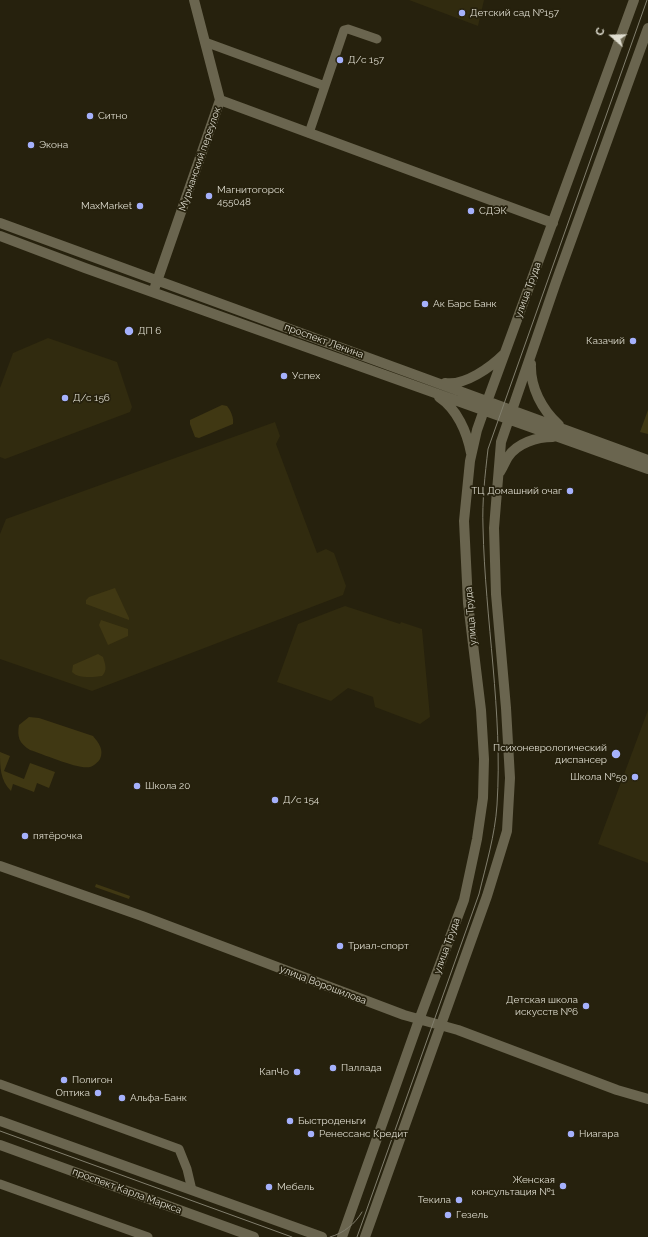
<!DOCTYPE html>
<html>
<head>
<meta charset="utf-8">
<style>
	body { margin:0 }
	#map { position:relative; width:648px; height:1237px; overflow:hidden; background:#26210d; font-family:Raleway,sans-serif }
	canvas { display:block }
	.north { position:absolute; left:592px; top:16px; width:40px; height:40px; -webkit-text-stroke:3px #26210d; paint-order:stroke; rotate:290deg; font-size:11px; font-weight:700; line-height:16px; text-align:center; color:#dfddd0 }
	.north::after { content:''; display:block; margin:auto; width:14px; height:18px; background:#dfddd0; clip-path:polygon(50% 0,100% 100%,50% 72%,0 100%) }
</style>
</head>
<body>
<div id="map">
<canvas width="648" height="1237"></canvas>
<div class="north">С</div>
</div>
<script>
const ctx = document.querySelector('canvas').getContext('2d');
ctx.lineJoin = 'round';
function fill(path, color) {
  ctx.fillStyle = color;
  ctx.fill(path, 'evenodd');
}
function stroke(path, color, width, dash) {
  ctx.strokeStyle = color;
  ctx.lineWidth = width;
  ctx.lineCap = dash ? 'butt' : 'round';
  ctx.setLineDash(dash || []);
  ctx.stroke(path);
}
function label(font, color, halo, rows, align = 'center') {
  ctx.font = font + ' Raleway,sans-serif';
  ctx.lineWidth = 3.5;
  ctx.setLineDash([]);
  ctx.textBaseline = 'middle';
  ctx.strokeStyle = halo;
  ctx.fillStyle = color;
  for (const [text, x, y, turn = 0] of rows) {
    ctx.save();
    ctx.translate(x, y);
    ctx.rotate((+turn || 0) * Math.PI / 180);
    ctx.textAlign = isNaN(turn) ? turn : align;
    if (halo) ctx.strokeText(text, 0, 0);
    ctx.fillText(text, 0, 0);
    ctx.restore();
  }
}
const built = new Path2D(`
	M 409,0 L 484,0 L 478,26 Z
	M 48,338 L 117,362 L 132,407 L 130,412 L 5,459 L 0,457 L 0,388 L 13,353 Z
	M 275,422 L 280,436 L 276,444 L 317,553 L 326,549 L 334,553 L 346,586 L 343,595 L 92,691 L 0,659 L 0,534 L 6,519 Z
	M 345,606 L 400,624 L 401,622 L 422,629 L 430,717 L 420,724 L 375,707 L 373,697 L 348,688 L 331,701 L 277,682 L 298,624 Z
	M 648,710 L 648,863 L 598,844 Z`);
const green = new Path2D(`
	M 222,405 L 227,406 C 231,411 234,418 233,424 L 199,438 L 195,437 L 190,424 L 190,420 Z
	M 648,410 L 648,434 L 640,432 Z
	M 115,588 L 129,618 L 129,620 L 86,604 L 86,600 L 89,597 Z
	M 101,620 L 128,629 L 128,636 L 108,645 L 99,625 Z
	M 98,654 L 103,657 C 105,664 108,670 102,676 C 94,677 78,679 72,672 L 73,665 Z
	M 29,717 L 39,718 L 93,736 C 99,743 104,750 100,759 C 98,762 94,766 90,767 C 79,770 43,754 30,750 C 19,743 17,737 19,725 Z
	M 0,752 L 10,756 L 4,771 L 24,779 L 30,763 L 55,772 L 49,788 L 37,783 L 34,792 L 13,784 L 11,791 C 0,780 0,767 0,752 Z
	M 96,884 L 130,896 L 129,899 L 95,887 Z`);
const street = new Path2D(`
	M 205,42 L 325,86
	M 309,133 L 344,30 L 348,29 L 377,39
	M 0,1084 L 179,1149 L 187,1169 L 192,1190
	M 0,1184 L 148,1237`);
const secondary = new Path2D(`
	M 220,100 L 553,223
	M 0,223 L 648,460
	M 0,236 L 85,268 L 648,469
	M 155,287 L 220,100 L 194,0
	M 531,364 C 530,387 542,410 559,425
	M 445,383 C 465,386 491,367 504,354
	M 439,397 C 457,409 467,432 471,453
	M 500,472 C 503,467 505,462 508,457 C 517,443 537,437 553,437
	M 0,866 L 142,916 L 404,1015 L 458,1030 L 617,1090 L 648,1099
	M 0,1121 L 322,1237
	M 0,1145 L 254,1237
	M 342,1237 L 419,1020 L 464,900 L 477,839 L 483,798 L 484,759 L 481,710 L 468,603 L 464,521 L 470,461 L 477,430 L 484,410 L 634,0
	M 365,1237 L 487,896 L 507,831 L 510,778 L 506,708 L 496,594 L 494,528 L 501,442 L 556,282 L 648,28`);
const tram = new Path2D(`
	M 0,1131 L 292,1237
	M 330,1237 C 344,1233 355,1224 362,1212
	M 357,1237 L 479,894 C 486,865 495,835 497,805 C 503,712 485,620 483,527 C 482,501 485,475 488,449 L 647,0`);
const markers = [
	[462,13,4,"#a5b1fc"],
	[340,60,4,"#a5b1fc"],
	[90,116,4,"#a5b1fc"],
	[31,145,4,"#a5b1fc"],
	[209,196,4,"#a5b1fc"],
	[140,206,4,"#a5b1fc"],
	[471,211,4,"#a5b1fc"],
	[425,304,4,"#a5b1fc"],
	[129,331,5,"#a5b1fc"],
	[633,341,4,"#a5b1fc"],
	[284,376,4,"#a5b1fc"],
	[65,398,4,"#a5b1fc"],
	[570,491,4,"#a5b1fc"],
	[616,754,5,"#a5b1fc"],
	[635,777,4,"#a5b1fc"],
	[137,786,4,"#a5b1fc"],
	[275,800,4,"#a5b1fc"],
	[25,836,4,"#a5b1fc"],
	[340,946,4,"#a5b1fc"],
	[586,1006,4,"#a5b1fc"],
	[333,1068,4,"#a5b1fc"],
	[297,1072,4,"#a5b1fc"],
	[64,1080,4,"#a5b1fc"],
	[98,1093,4,"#a5b1fc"],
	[122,1098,4,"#a5b1fc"],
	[290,1121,4,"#a5b1fc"],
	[311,1134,4,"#a5b1fc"],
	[571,1134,4,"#a5b1fc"],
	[563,1186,4,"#a5b1fc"],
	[269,1187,4,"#a5b1fc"],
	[459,1200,4,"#a5b1fc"],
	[448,1215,4,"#a5b1fc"]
];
const poiNames = [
	["Детский сад №157",470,13],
	["Д/с 157",348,60],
	["Ситно",98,116],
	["Экона",39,145],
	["Магнитогорск",217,190],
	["455048",217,202],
	["MaxMarket",132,206,"right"],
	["СДЭК",479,211],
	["Ак Барс Банк",433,304],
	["ДП 6",138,331],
	["Казачий",625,341,"right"],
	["Успех",292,376],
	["Д/с 156",73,398],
	["ТЦ Домашний очаг",562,491,"right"],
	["Психоневрологический",607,748,"right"],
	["диспансер",607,760,"right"],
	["Школа №59",627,777,"right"],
	["Школа 20",145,786],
	["Д/с 154",283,800],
	["пятёрочка",33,836],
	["Триал-спорт",348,946],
	["Детская школа",578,1000,"right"],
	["искусств №6",578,1012,"right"],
	["Паллада",341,1068],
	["КапЧо",289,1072,"right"],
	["Полигон",72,1080],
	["Оптика",90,1093,"right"],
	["Альфа-Банк",130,1098],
	["Быстроденьги",298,1121],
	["Ренессанс Кредит",319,1134],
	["Ниагара",579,1134],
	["Женская",555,1180,"right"],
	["консультация №1",555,1192,"right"],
	["Мебель",277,1187],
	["Текила",451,1200,"right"],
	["Гезель",456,1215]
];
const streetNames = [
	["Мурманский переулок",200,159,-71],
	["улица Труда",528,290,-70],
	["проспект Ленина",324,341,20],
	["улица Труда",471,616,-95],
	["улица Труда",447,946,-70],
	["улица Ворошилова",323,985,21],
	["проспект Карла Маркса",127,1191,20]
];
fill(built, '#312b0f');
fill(green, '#403813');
stroke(street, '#6a654f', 9);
stroke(secondary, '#6a654f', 10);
stroke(tram, '#827f6e', 1);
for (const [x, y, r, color] of markers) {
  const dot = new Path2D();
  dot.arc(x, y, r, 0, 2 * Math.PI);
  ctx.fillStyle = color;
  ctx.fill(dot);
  stroke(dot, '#26210d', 1.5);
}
label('10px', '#dfddd0', '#26210d', poiNames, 'left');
label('10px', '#dfddd0', '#26210d', streetNames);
</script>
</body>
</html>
